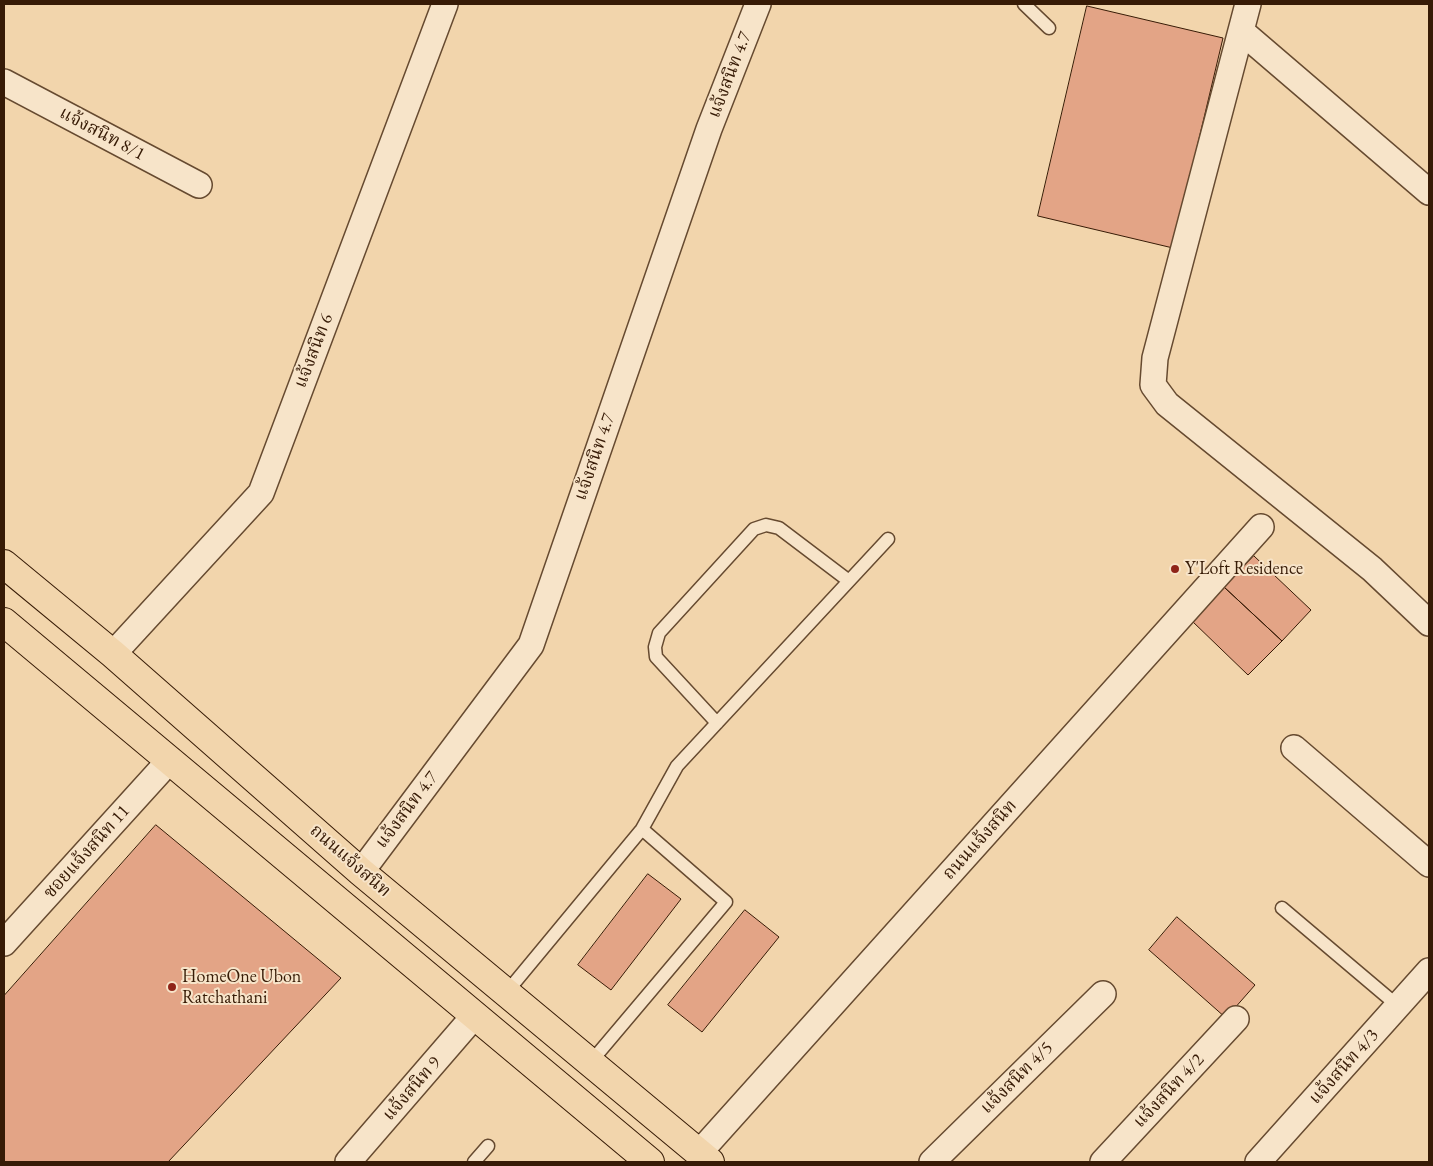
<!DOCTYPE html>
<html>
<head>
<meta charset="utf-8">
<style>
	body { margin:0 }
	#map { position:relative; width:1433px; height:1166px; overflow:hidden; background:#f2d5ac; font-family:"EB Garamond",serif }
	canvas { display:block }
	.frame { position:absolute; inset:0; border:5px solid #371b06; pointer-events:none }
</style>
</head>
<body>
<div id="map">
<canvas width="1433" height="1166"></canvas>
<div class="frame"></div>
</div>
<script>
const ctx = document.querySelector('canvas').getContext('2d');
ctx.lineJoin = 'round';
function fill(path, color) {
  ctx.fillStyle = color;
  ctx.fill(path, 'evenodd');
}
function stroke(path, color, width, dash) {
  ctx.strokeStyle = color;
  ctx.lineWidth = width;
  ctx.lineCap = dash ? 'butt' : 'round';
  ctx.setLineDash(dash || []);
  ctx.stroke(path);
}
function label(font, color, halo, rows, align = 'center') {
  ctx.font = font + ' "EB Garamond","Noto Serif Thai",serif';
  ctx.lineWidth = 4;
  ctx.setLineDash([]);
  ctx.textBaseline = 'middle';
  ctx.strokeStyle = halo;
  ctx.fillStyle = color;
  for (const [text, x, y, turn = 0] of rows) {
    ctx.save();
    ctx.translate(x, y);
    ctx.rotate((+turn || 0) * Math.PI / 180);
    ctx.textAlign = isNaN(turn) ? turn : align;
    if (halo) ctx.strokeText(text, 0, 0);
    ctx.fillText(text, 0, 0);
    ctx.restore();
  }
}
const building = new Path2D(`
	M 1087,6 L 1223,38 L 1173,248 L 1038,216 Z
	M 1254,556 L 1311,610 L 1282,641 L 1224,587 Z
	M 1224,587 L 1282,641 L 1248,675 L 1192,621 Z
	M 156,825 L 341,978 L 168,1162 L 4,1162 L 4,996 Z
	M 648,874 L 681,899 L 611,990 L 578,965 Z
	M 745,910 L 779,937 L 702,1032 L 668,1005 Z
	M 1177,917 L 1255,985 L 1226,1018 L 1149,950 Z`);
const service = new Path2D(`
	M 1024,4 L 1049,28
	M 717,723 L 656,657 L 655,647 L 659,633 L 754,529 L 766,525 L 779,528 L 849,581
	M 1282,908 L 1398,1006
	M 506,993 L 642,829 L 677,766 L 888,539
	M 590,1063 L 726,902 L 642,829
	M 474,1162 L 488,1146`);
const minor = new Path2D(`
	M 1248,4 L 1155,358 L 1153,385 L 1167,404 L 1372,569 L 1429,623
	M 1241,31 L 1429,192
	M 4,82 L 199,185
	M 113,654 L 261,493 L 445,4
	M 1294,748 L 1429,864
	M 361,872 L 531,645 L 709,129 L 758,4
	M 4,943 L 170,760
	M 699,1153 L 1261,527
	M 348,1162 L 475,1015
	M 932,1162 L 1103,994
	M 1103,1162 L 1236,1019
	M 1258,1162 L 1429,971`);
const primary = new Path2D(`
	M 4,564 L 113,654 L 361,872 L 710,1162
	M 4,622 L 650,1162`);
const markers = [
	[1175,569,5,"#8f2418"],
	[172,987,5,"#8f2418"]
];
const streetNames = [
	["แจ้งสนิท 4.7",730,75,-69],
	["แจ้งสนิท 8/1",102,134,28],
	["แจ้งสนิท 6",314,351,-69],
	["แจ้งสนิท 4.7",595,457,-71],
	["แจ้งสนิท 4.7",407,810,-53],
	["ถนนแจ้งสนิท",980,840,-48],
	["ซอยแจ้งสนิท 11",87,852,-48],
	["ถนนแจ้งสนิท",350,861,41],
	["แจ้งสนิท 4/3",1344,1067,-48],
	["แจ้งสนิท 4/5",1017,1078,-45],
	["แจ้งสนิท 9",412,1089,-49],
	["แจ้งสนิท 4/2",1169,1091,-47]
];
const poiNames = [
	["Y'Loft Residence",1185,569],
	["HomeOne Ubon",182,977],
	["Ratchathani",182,998]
];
fill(building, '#e3a486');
stroke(building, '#371b06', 1);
stroke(service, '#664a30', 15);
stroke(minor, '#664a30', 28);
stroke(primary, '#371b06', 30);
stroke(service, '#f7e4c9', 12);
stroke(minor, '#f7e4c9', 25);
stroke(primary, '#f2d5ac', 28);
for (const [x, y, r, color] of markers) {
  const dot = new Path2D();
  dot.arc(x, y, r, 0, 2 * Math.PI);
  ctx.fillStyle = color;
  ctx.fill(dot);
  stroke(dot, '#f7e4c9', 2);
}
label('18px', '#371b06', '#f7e4c9', streetNames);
label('18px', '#371b06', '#f7e4c9', poiNames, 'left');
</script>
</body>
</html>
